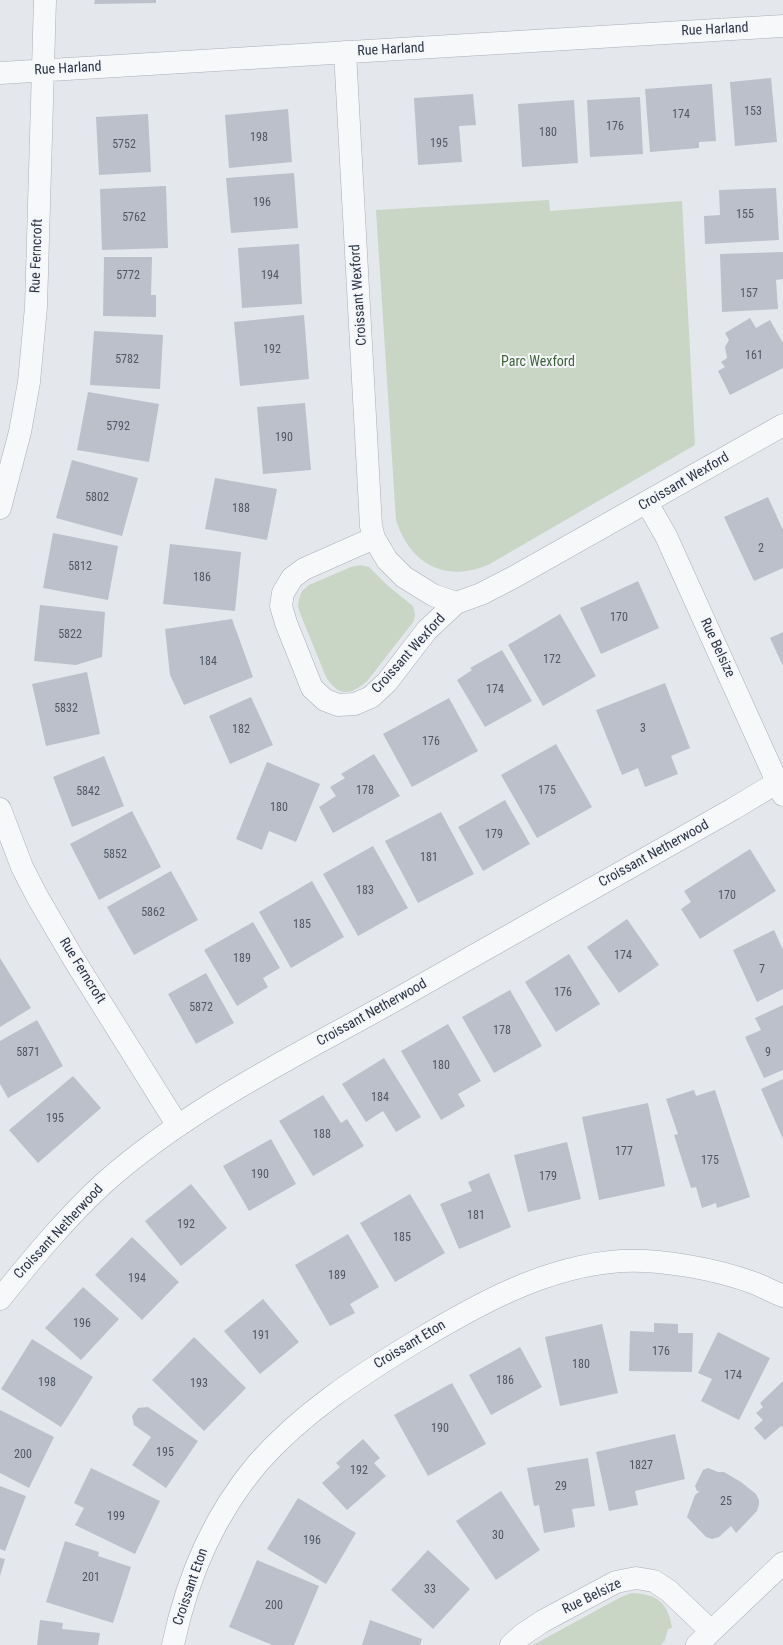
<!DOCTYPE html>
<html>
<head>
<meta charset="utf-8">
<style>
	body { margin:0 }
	canvas { display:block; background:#e4e7ec }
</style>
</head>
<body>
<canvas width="783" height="1645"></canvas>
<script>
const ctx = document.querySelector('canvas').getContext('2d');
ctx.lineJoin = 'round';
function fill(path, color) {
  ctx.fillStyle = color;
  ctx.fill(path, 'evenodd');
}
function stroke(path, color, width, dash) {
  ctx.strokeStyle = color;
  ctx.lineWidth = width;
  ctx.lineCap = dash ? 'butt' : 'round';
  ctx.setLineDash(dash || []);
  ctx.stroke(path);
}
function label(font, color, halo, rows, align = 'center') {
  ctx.font = font + ' "Roboto Condensed",sans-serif';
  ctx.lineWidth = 4;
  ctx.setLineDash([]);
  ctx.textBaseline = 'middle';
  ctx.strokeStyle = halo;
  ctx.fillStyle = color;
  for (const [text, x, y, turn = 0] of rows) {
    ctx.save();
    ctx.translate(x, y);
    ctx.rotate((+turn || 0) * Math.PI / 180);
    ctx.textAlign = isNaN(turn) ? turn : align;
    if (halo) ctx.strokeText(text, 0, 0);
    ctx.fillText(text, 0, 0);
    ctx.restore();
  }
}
const green = new Path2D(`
	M 549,200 L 550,211 L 682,201 L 695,445 L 488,565 C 445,583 410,564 396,520 L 376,210 Z
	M 360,565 L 369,567 L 387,585 L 413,606 L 415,614 L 414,621 L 368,680 C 352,695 339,698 326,677 L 300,613 L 298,606 L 299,599 L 302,591 L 309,585 L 351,567 Z
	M 631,1593 C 657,1594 668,1602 672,1628 L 668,1629 L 665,1640 L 661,1645 L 533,1645 L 621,1597 Z`);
const building = new Path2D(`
	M 95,0 L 156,0 L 156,3 L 94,4 Z
	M 771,78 L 777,142 L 735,146 L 730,82 Z
	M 712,84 L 716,141 L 699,142 L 699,148 L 650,152 L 645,89 Z
	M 473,94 L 476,125 L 459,126 L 462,162 L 418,165 L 414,98 Z
	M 640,97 L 643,154 L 590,157 L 587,100 Z
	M 574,100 L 578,163 L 522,167 L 518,104 Z
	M 288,109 L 292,162 L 229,168 L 225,115 Z
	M 148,114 L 151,172 L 99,175 L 96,117 Z
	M 294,173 L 298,228 L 231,233 L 226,178 Z
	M 166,186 L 168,248 L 102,250 L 100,189 Z
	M 776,188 L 779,240 L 705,244 L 704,216 L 720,215 L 719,190 Z
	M 299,244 L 302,304 L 242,308 L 238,248 Z
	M 783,252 L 783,279 L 776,280 L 778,309 L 722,312 L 720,254 Z
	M 104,257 L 152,257 L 151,295 L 156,295 L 156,317 L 103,316 Z
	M 304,315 L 309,379 L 240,386 L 234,322 Z
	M 750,318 L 756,328 L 770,320 L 783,343 L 783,368 L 730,395 L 718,371 L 725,367 L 721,362 L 727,358 L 725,347 L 729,340 L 725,333 Z
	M 94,331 L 163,335 L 160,389 L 90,385 Z
	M 88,392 L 159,404 L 149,462 L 77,450 Z
	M 305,403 L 311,470 L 263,474 L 257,407 Z
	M 72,460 L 138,478 L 122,536 L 56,518 Z
	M 215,478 L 277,489 L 267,540 L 205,529 Z
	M 768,497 L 783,530 L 783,568 L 754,581 L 724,517 Z
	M 53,533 L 118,546 L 108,600 L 43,588 Z
	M 170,544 L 241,552 L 235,611 L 163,604 Z
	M 638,581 L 659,628 L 601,654 L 580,608 Z
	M 40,605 L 105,612 L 102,657 L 76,665 L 34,661 Z
	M 560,614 L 596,676 L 543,706 L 508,645 Z
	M 232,619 L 253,677 L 184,705 L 170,675 L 165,629 Z
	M 783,632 L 783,666 L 770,638 Z
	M 502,650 L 532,701 L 485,727 L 457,680 L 472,670 L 470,668 Z
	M 87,672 L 100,734 L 46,746 L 32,684 Z
	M 665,683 L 690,748 L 671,756 L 678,774 L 645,787 L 638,768 L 622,775 L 596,710 Z
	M 251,697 L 273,745 L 230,764 L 209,716 Z
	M 449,698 L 478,751 L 412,787 L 383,734 Z
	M 556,744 L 592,807 L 537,838 L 501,775 Z
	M 374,754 L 400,796 L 333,833 L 319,807 L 336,796 L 330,787 L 345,778 L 341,774 Z
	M 104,756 L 124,806 L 72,827 L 53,777 Z
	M 267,762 L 320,784 L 296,842 L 269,831 L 262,850 L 236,839 Z
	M 505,800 L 530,844 L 483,871 L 458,827 Z
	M 132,811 L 161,867 L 99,900 L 70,844 Z
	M 441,812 L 474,874 L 418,903 L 385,841 Z
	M 373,846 L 408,908 L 358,936 L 323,874 Z
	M 750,849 L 776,891 L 700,939 L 681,909 L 691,902 L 684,891 Z
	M 171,871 L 198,920 L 134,955 L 107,907 Z
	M 312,881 L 344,937 L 291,968 L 259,912 Z
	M 627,919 L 659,965 L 619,993 L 587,947 Z
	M 253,922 L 280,968 L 263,978 L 268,987 L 237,1006 L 204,950 Z
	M 774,930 L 783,950 L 783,989 L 757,1002 L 733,950 Z
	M 569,954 L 600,1004 L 556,1032 L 525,982 Z
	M 0,958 L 31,1008 L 0,1027 Z
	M 206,973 L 234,1023 L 196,1044 L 168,994 Z
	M 510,990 L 542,1046 L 494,1073 L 462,1017 Z
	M 783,1005 L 783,1070 L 764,1078 L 745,1037 L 761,1030 L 755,1018 Z
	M 37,1020 L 63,1066 L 8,1098 L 0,1084 L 0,1041 Z
	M 448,1024 L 481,1081 L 458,1094 L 465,1106 L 441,1120 L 401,1051 Z
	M 384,1058 L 421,1117 L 396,1132 L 383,1111 L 366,1122 L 342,1084 Z
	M 73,1076 L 101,1108 L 38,1163 L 9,1130 Z
	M 783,1079 L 783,1139 L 761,1089 Z
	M 694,1090 L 696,1096 L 715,1090 L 750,1197 L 717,1208 L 716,1203 L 702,1208 L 696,1187 L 691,1188 L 674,1135 L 678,1134 L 666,1099 Z
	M 323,1095 L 341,1123 L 347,1119 L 364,1146 L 313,1176 L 279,1121 Z
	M 648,1103 L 665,1186 L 599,1200 L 582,1117 Z
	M 271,1139 L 296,1184 L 249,1211 L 223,1166 Z
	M 567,1142 L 581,1199 L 528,1212 L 514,1155 Z
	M 489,1173 L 511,1227 L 459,1249 L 440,1204 L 472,1191 L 468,1182 Z
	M 191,1184 L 227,1228 L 181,1266 L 145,1221 Z
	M 410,1194 L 445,1253 L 395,1282 L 360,1223 Z
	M 348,1234 L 379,1287 L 350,1304 L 355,1313 L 330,1326 L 295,1265 Z
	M 132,1237 L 179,1282 L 142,1320 L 95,1275 Z
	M 83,1287 L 119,1319 L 81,1360 L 45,1328 Z
	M 263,1299 L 299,1342 L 260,1374 L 224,1331 Z
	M 654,1323 L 678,1324 L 678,1333 L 693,1333 L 692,1372 L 629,1371 L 630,1331 L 654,1332 Z
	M 602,1324 L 618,1393 L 560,1406 L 545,1337 Z
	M 718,1332 L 770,1358 L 739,1420 L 701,1401 L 712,1379 L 698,1373 Z
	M 194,1337 L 246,1388 L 204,1431 L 152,1380 Z
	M 32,1339 L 93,1377 L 61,1427 L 1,1389 Z
	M 520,1347 L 542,1387 L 491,1415 L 469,1375 Z
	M 783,1381 L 783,1428 L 781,1426 L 765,1440 L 754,1428 L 763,1420 L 756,1413 L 763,1407 L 760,1403 Z
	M 452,1383 L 486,1444 L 428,1476 L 394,1415 Z
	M 148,1407 L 198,1441 L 166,1488 L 132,1465 L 151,1437 L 134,1425 L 132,1416 L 138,1408 Z
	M 0,1410 L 54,1437 L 29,1488 L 0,1473 Z
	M 675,1434 L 685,1479 L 635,1491 L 638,1505 L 609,1511 L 596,1452 Z
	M 363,1439 L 380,1458 L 374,1463 L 386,1476 L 347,1510 L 322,1483 L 340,1467 L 336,1463 Z
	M 588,1458 L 595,1506 L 572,1509 L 575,1527 L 544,1533 L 539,1505 L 534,1506 L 527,1468 Z
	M 91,1468 L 160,1501 L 135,1554 L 75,1525 L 84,1508 L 74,1503 Z
	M 708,1468 L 718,1472 L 724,1472 L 741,1482 L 756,1494 L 759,1500 L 759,1504 L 757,1511 L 736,1533 L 731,1526 L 719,1537 L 712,1539 L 706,1537 L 687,1517 L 695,1495 L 700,1491 L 697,1491 L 695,1486 L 703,1470 Z
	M 0,1486 L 26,1496 L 5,1551 L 0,1549 Z
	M 501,1491 L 540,1550 L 496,1580 L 456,1521 Z
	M 298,1498 L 356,1533 L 326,1584 L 267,1549 Z
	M 65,1541 L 99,1552 L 98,1556 L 131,1567 L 113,1623 L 46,1602 Z
	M 428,1550 L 470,1589 L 433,1629 L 391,1590 Z
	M 0,1558 L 5,1559 L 0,1576 Z
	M 257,1560 L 319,1586 L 294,1645 L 272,1645 L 229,1627 Z
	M 40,1620 L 63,1623 L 62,1629 L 100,1633 L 98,1645 L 37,1645 Z
	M 370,1620 L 422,1639 L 420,1645 L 362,1645 Z`);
const minor = new Path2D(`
	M 345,52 L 371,526 L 374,538 L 387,560 L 404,577 L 433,595 L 456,603 L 481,594 L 514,577 L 783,425
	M 0,73 L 783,26
	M 647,503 L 666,536 L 783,795
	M 0,508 L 20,432 L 29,382 L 36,307 L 45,0
	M 374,538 L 304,569 L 292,578 L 283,593 L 281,606 L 286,623 L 312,688 L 325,700 L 338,705 L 355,704 L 371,697 L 387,682 L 427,630 L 456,603
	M 0,809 L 22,867 L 38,898 L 73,958 L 178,1126
	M 0,1299 C 33,1258 66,1218 104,1183 C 192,1105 298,1055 399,998 C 510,935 622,872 733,809 L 783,779
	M 173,1645 C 187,1578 213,1516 258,1463 C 302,1413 359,1376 415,1342 C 478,1304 546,1266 621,1261 C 661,1259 716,1269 754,1283 C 764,1287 773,1292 783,1296
	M 511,1645 L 522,1635 L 543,1621 L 616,1582 L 636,1578 L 654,1581 L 669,1591 L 711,1631
	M 697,1645 L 783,1563`);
const numberNames = [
	["153",753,112],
	["174",681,115],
	["176",615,127],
	["180",548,133],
	["198",259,138],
	["195",439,144],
	["5752",124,145],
	["196",262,203],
	["155",745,215],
	["5762",134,218],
	["5772",128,276],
	["194",270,276],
	["157",749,294],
	["192",272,350],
	["161",754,356],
	["5782",127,360],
	["5792",118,427],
	["190",284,438],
	["5802",97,498],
	["188",241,509],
	["2",761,549],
	["5812",80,567],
	["186",202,578],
	["170",619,618],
	["5822",70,635],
	["172",552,660],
	["184",208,662],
	["174",495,690],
	["5832",66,709],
	["3",643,729],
	["182",241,730],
	["176",431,742],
	["178",365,791],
	["175",547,791],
	["5842",88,792],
	["180",279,808],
	["179",494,835],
	["5852",115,855],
	["181",429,858],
	["183",365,891],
	["170",727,896],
	["5862",153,913],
	["185",302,925],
	["174",623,956],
	["189",242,959],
	["7",762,970],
	["176",563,993],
	["5872",201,1008],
	["178",502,1031],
	["5871",28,1053],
	["9",768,1053],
	["180",441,1066],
	["184",380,1098],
	["195",55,1119],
	["188",322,1135],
	["177",624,1152],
	["175",710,1161],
	["190",260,1175],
	["179",548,1177],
	["181",476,1216],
	["192",186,1225],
	["185",402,1238],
	["189",337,1276],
	["194",137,1279],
	["196",82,1324],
	["191",261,1336],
	["176",661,1352],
	["180",581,1365],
	["174",733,1376],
	["186",505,1381],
	["198",47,1383],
	["193",199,1384],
	["190",440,1429],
	["195",165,1453],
	["200",23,1455],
	["1827",641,1466],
	["192",359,1471],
	["29",561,1487],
	["25",726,1502],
	["199",116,1517],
	["30",498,1536],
	["196",312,1541],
	["201",91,1578],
	["33",430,1590],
	["200",274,1606]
];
const streetNames = [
	["Rue Harland",715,30,-3],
	["Rue Harland",391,50,-3],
	["Rue Harland",68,69,-3],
	["Rue Ferncroft",37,256,-88],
	["Croissant Wexford",359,295,-94],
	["Croissant Wexford",684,482,-30],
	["Rue Belsize",717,648,65],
	["Croissant Wexford",409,654,-48],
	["Croissant Netherwood",654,854,-29],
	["Rue Ferncroft",82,971,58],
	["Croissant Netherwood",372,1013,-29],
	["Croissant Netherwood",59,1232,-47],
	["Croissant Eton",410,1345,-31],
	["Croissant Eton",191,1587,-71],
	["Rue Belsize",592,1597,-26]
];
const parkNames = [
	["Parc Wexford",538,362]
];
fill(green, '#c9d6c5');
fill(building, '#bbc0ca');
stroke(minor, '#a9aeb7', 23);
stroke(minor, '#f7f8fa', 22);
label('12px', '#4f5766', null, numberNames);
label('14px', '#2b3445', '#f4f6f9', streetNames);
label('14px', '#3f6138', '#f4f6f9', parkNames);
</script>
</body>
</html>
